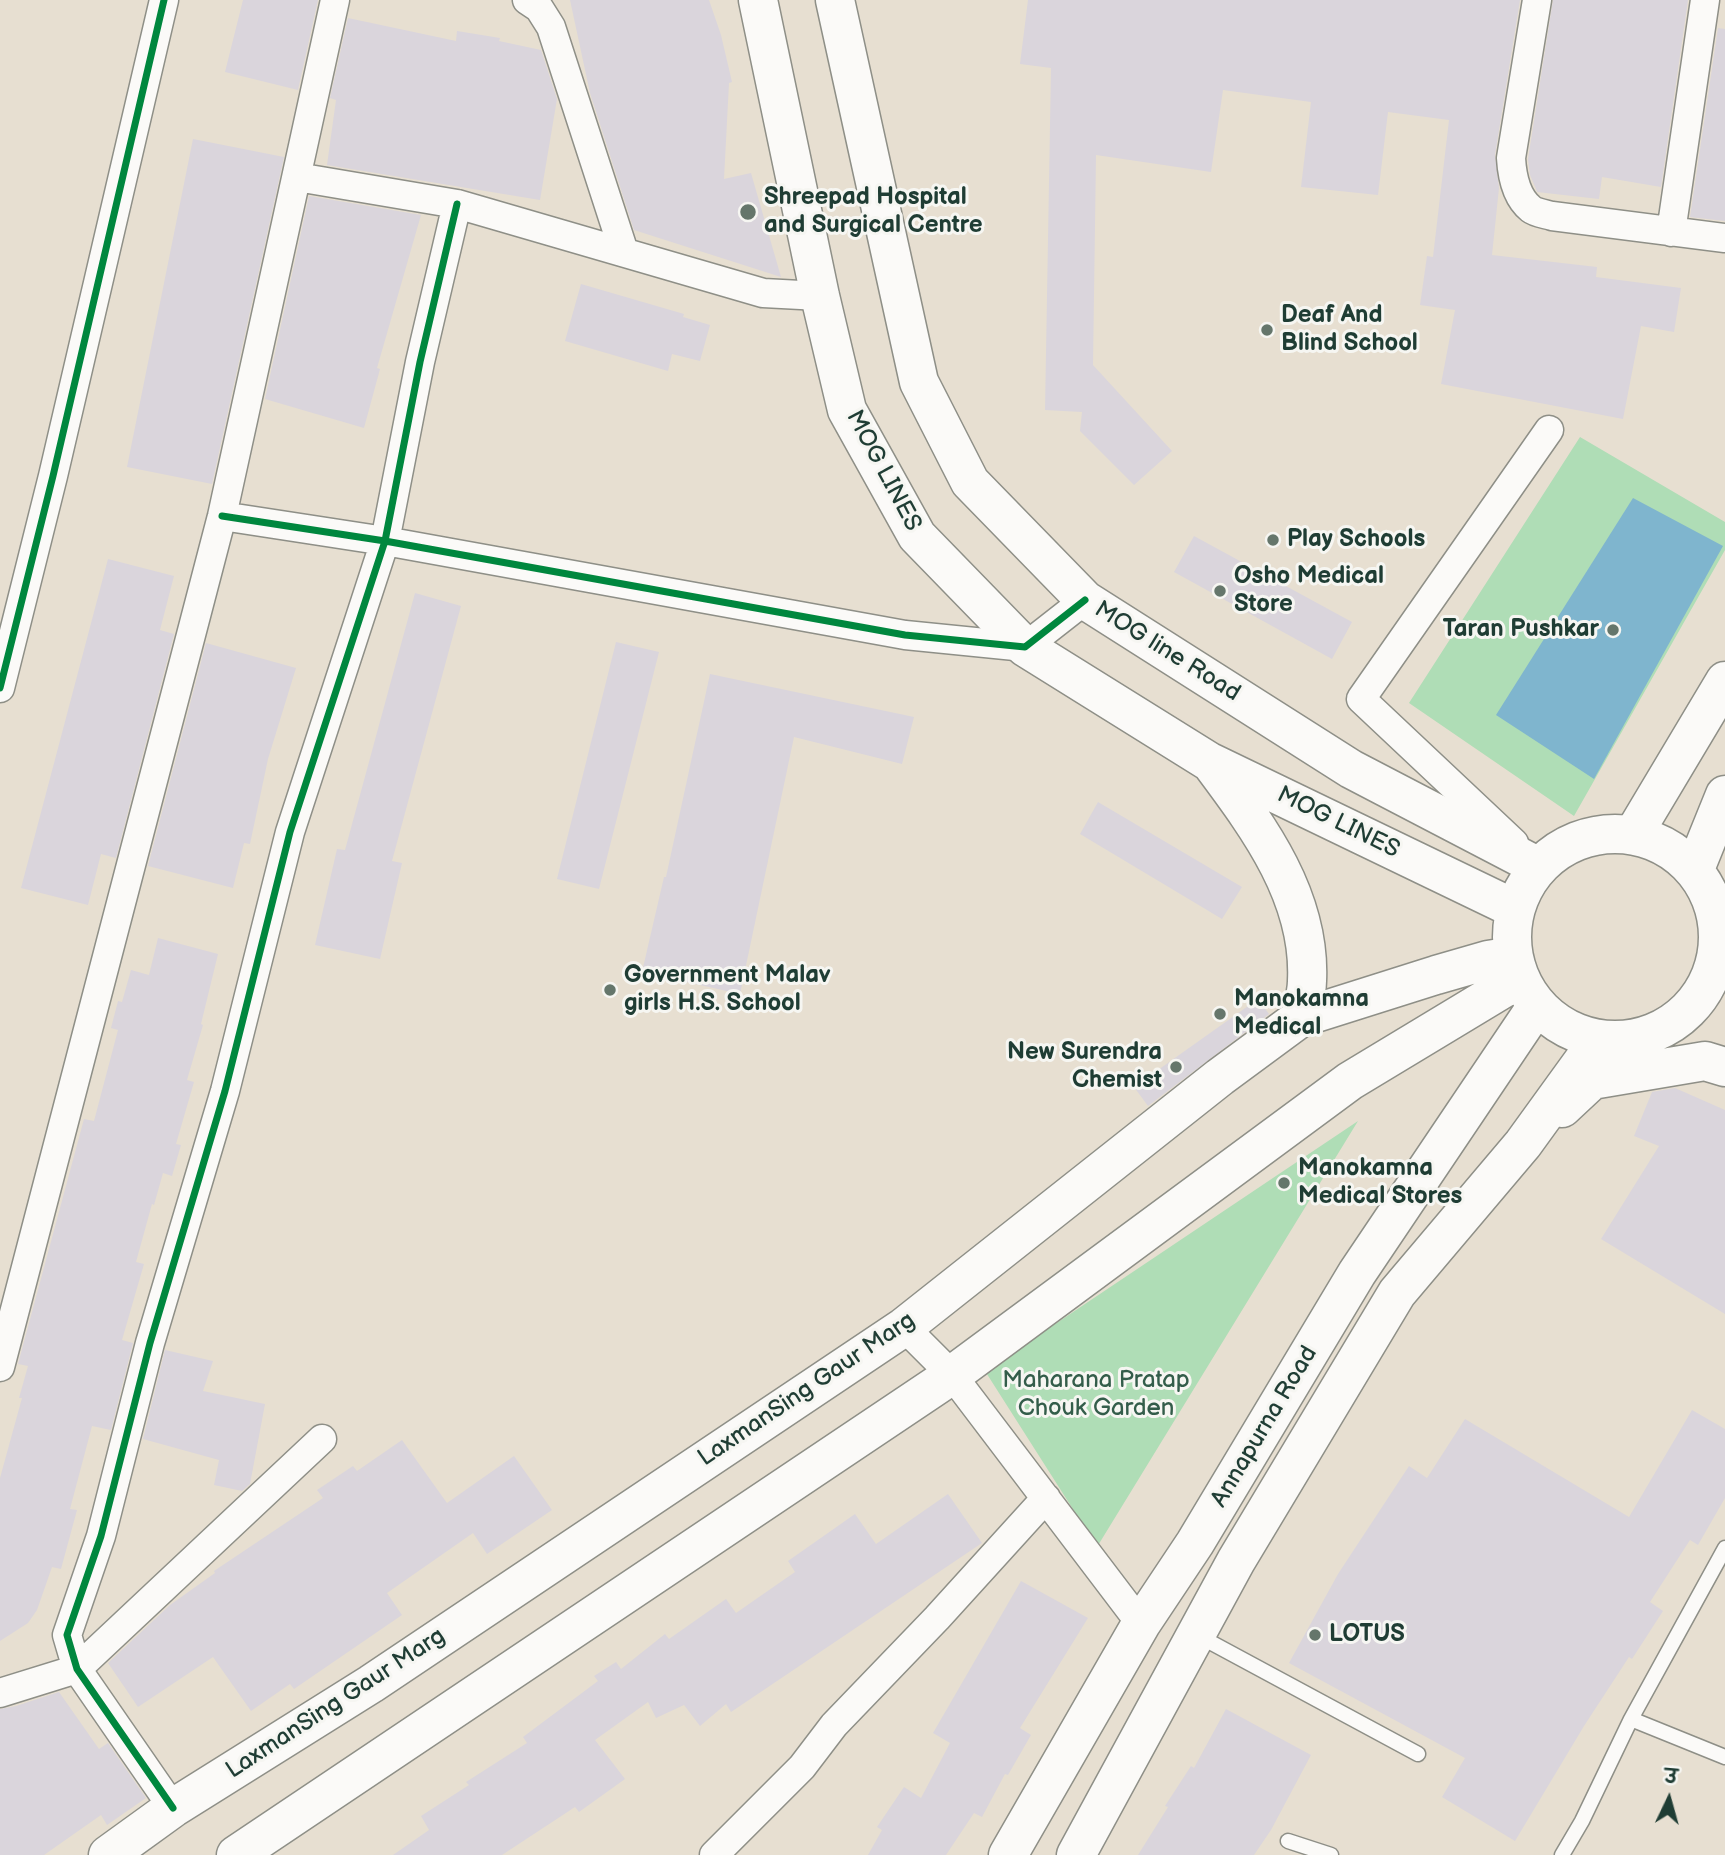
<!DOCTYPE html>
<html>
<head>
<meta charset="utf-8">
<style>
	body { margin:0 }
	#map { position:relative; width:1725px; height:1855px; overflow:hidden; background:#e7dfd1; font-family:"Balsamiq Sans","Playpen Sans Deva",sans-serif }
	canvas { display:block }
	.north { position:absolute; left:1634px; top:1764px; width:70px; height:70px; -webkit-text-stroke:5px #f6f6f2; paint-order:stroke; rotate:5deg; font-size:19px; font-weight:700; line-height:28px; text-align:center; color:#1f3d34 }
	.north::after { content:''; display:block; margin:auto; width:24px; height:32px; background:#1f3d34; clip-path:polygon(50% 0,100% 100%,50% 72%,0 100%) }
</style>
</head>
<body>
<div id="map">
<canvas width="1725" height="1855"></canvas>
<div class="north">उ</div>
</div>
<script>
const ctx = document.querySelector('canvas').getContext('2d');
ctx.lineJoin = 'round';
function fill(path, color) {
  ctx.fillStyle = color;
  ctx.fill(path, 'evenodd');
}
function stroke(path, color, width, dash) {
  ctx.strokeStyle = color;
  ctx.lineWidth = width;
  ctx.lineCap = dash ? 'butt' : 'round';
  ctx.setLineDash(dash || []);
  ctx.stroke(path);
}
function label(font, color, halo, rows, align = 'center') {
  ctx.font = font + ' "Balsamiq Sans",sans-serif';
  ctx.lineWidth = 6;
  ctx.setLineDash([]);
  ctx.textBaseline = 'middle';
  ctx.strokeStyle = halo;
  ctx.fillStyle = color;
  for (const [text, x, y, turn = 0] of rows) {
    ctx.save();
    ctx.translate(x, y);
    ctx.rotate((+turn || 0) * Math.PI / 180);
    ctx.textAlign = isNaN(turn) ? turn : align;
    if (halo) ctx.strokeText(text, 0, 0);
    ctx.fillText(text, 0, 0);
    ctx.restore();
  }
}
const green = new Path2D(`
	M 1580,437 L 1725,522 L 1725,550 L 1574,816 L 1409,703 Z
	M 1358,1121 L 1097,1547 L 985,1371 Z`);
const water = new Path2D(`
	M 1633,498 L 1723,546 L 1594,779 L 1496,715 Z`);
const building = new Path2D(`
	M 243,0 L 318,0 L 298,90 L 225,72 Z
	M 570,0 L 709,0 L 721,35 L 732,82 L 729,83 L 724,179 L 751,173 L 781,277 L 634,230 L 590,93 Z
	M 1028,0 L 1520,0 L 1495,155 L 1499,188 L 1492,255 L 1597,267 L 1596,277 L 1681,288 L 1674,332 L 1641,326 L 1623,419 L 1441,384 L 1455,310 L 1420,305 L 1427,256 L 1433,257 L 1449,120 L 1388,112 L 1378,195 L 1301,187 L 1311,102 L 1223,90 L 1211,172 L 1096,155 L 1093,365 L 1172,451 L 1134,485 L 1080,431 L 1082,412 L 1045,410 L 1051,68 L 1020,64 Z
	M 1553,0 L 1688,0 L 1661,187 L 1602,177 L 1599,199 L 1537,192 L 1536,189 L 1530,175 L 1528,159 Z
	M 348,18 L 456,41 L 457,31 L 500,38 L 499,41 L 541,50 L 557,99 L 540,200 L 327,165 L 336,100 L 330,98 Z
	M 1718,28 L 1725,29 L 1725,221 L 1690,217 Z
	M 193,139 L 284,157 L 212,484 L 127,467 Z
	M 309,196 L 421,215 L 377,368 L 380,369 L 364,428 L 265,399 Z
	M 581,284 L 684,314 L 683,317 L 710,325 L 700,361 L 672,354 L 668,371 L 565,341 Z
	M 1194,536 L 1352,622 L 1332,659 L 1174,572 Z
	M 108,559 L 174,576 L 160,630 L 174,634 L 116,858 L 101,854 L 88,905 L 21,888 Z
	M 415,593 L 461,606 L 392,861 L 402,863 L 380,959 L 315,945 L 337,849 L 345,850 Z
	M 616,642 L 659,652 L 599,889 L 557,879 Z
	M 206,643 L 296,668 L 268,759 L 250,844 L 244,843 L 233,888 L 148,866 Z
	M 710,674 L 914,717 L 902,764 L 794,737 L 740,994 L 642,972 L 664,877 L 666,877 Z
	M 1098,802 L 1242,887 L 1222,919 L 1080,834 Z
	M 158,938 L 218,954 L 201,1024 L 203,1025 L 187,1080 L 194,1082 L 176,1144 L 181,1145 L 172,1176 L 163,1173 L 154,1205 L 152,1204 L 136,1262 L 144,1264 L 122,1340 L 133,1343 L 111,1430 L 92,1426 L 70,1509 L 77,1510 L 61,1569 L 52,1567 L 37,1610 L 28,1623 L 0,1641 L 0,1478 L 22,1398 L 19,1398 L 28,1366 L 18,1364 L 84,1119 L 94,1121 L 118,1030 L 111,1028 L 118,1001 L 122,1002 L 131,970 L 149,975 Z
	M 1258,999 L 1269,1014 L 1148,1106 L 1134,1087 Z
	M 1675,1088 L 1725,1110 L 1725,1314 L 1601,1239 L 1659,1146 L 1634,1136 L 1652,1092 Z
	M 165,1350 L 213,1361 L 203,1391 L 265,1404 L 250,1484 L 242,1491 L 214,1485 L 219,1460 L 143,1439 Z
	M 1692,1410 L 1725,1429 L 1725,1498 L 1698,1545 L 1690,1540 L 1650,1602 L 1663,1611 L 1632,1659 L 1629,1657 L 1584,1726 L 1515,1841 L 1442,1797 L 1465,1758 L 1289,1663 L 1338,1574 L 1409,1466 L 1427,1478 L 1465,1419 L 1629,1517 Z
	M 402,1440 L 447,1503 L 514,1456 L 552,1510 L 487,1554 L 473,1533 L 387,1593 L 402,1615 L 294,1689 L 290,1684 L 251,1711 L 213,1657 L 138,1707 L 108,1663 L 170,1605 L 215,1573 L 214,1571 L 323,1498 L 317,1490 L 353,1466 L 357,1471 Z
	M 948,1494 L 982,1543 L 731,1712 L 726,1704 L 700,1726 L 684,1705 L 656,1718 L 648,1702 L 595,1740 L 625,1779 L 579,1812 L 575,1807 L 502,1855 L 393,1855 L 429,1830 L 421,1816 L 469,1785 L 466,1782 L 527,1743 L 523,1737 L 598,1681 L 594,1676 L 616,1662 L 621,1669 L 665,1634 L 669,1639 L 726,1599 L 736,1613 L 795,1572 L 788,1561 L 855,1514 L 876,1544 Z
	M 1021,1581 L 1088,1618 L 1020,1728 L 1031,1735 L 1008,1775 L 1005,1774 L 982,1817 L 974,1813 L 946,1855 L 868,1855 L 882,1830 L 877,1827 L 904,1787 L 921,1798 L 950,1743 L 933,1733 Z
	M 59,1692 L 99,1749 L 108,1743 L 146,1798 L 107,1825 L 101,1815 L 44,1855 L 0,1855 L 0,1709 L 16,1706 Z
	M 1226,1709 L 1311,1755 L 1271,1830 L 1254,1855 L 1138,1855 L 1168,1807 L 1165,1806 L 1191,1766 L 1194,1768 Z`);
const service = new Path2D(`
	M 1197,1635 L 1418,1754
	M 1631,1719 L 1725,1757
	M 1288,1841 L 1331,1855
	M 1562,1855 L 1582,1821 L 1631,1719 L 1725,1548`);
const minor = new Path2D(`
	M 527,0 L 539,8 L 551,27 L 624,252
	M 1537,0 L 1511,158 C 1512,175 1516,197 1531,209 C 1536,213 1546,214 1552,216 L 1725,238
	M 297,177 L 457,204 L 763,293 L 820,296
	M 1671,232 L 1705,0
	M 222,516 L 385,541 L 905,635 L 1025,647 L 1085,600
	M 0,688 L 53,476 L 164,0
	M 1514,843 L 1361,699 L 1549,430
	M 904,1327 L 952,1375 L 1141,1624
	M 0,1367 L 222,516 L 335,0
	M 0,1693 L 77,1669 L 322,1439
	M 173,1808 L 77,1669 L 67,1635 L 101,1536 L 150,1343 L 225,1091 L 290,832 L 385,541 L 420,362 L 457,204
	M 714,1855 L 802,1767 L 834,1725 L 937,1618 L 1046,1498`);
const secondary = new Path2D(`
	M 758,0 L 820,296 L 847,410 L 917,536 L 1025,647 L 1208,761 L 1515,909
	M 835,0 L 919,382 L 970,482 L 1085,600 L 1351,769 L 1539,867
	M 1213,766 C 1260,829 1311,898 1307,981 C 1307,993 1303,1006 1300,1018
	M1512 937a103 103 0 1 1 206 0a103 103 0 1 1-206 0Z
	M 1633,835 L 1725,681
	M 1695,869 L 1725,795
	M 1562,1108 L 1592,1080 L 1705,1061 L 1725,1067
	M 108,1855 L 173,1808 L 371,1684 L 904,1327 L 1220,1077 L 1300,1018 L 1436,975 L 1488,960 L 1513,956
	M 236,1855 L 952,1375 L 1350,1081 L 1519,979
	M 1008,1855 L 1141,1624 L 1195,1543 L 1357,1273 L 1536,1007
	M 1076,1855 L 1236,1561 L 1397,1293 L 1523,1144 L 1599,1039`);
const cycleway = new Path2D(`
	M 222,516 L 385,541 L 905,635 L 1025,647 L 1085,600
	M 0,688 L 53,476 L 164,0
	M 173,1808 L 77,1669 L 67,1635 L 101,1536 L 150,1343 L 225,1091 L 290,832 L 385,541 L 420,362 L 457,204`);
const markers = [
	[748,212,9,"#65766b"],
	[1267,330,7,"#65766b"],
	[1273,540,7,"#65766b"],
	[1220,591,7,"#65766b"],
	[1613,630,7,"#65766b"],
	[610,990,7,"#65766b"],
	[1220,1014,7,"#65766b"],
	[1176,1067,7,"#65766b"],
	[1284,1183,7,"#65766b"],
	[1315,1635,7,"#65766b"]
];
const poiNames = [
	["Shreepad Hospital",764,198],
	["and Surgical Centre",764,226],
	["Deaf And",1281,316],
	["Blind School",1281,344],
	["Play Schools",1287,540],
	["Osho Medical",1234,577],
	["Store",1234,605],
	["Taran Pushkar",1599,630,"right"],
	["Government Malav",624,976],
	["girls H.S. School",624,1004],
	["Manokamna",1234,1000],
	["Medical",1234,1028],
	["New Surendra",1162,1053,"right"],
	["Chemist",1162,1081,"right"],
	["Manokamna",1298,1169],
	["Medical Stores",1298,1197],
	["LOTUS",1329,1635]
];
const streetNames = [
	["MOG LINES",883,471,62],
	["MOG line Road",1167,652,32],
	["MOG LINES",1338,823,26],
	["LaxmanSing Gaur Marg",807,1390,-34],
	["Annapurna Road",1265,1427,-59],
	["LaxmanSing Gaur Marg",336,1704,-33]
];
const parkNames = [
	["Maharana Pratap",1096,1381],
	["Chouk Garden",1096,1409]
];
fill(green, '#afddb6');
fill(water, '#7fb5ce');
fill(building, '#dad5dc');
stroke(service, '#8e8f87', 17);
stroke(minor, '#8e8f87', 31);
stroke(secondary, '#8e8f87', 41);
stroke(service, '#fbfaf8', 14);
stroke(minor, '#fbfaf8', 28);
stroke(secondary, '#fbfaf8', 38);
stroke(cycleway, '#00873e', 7);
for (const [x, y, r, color] of markers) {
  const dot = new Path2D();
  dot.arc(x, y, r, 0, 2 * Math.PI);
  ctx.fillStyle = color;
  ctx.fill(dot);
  stroke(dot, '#f6f6f2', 2.5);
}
label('bold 24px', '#1f3d34', '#f6f6f2', poiNames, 'left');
label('24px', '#1f3d34', '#f6f6f2', streetNames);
label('24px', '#335d4a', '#f6f6f2', parkNames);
</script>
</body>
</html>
